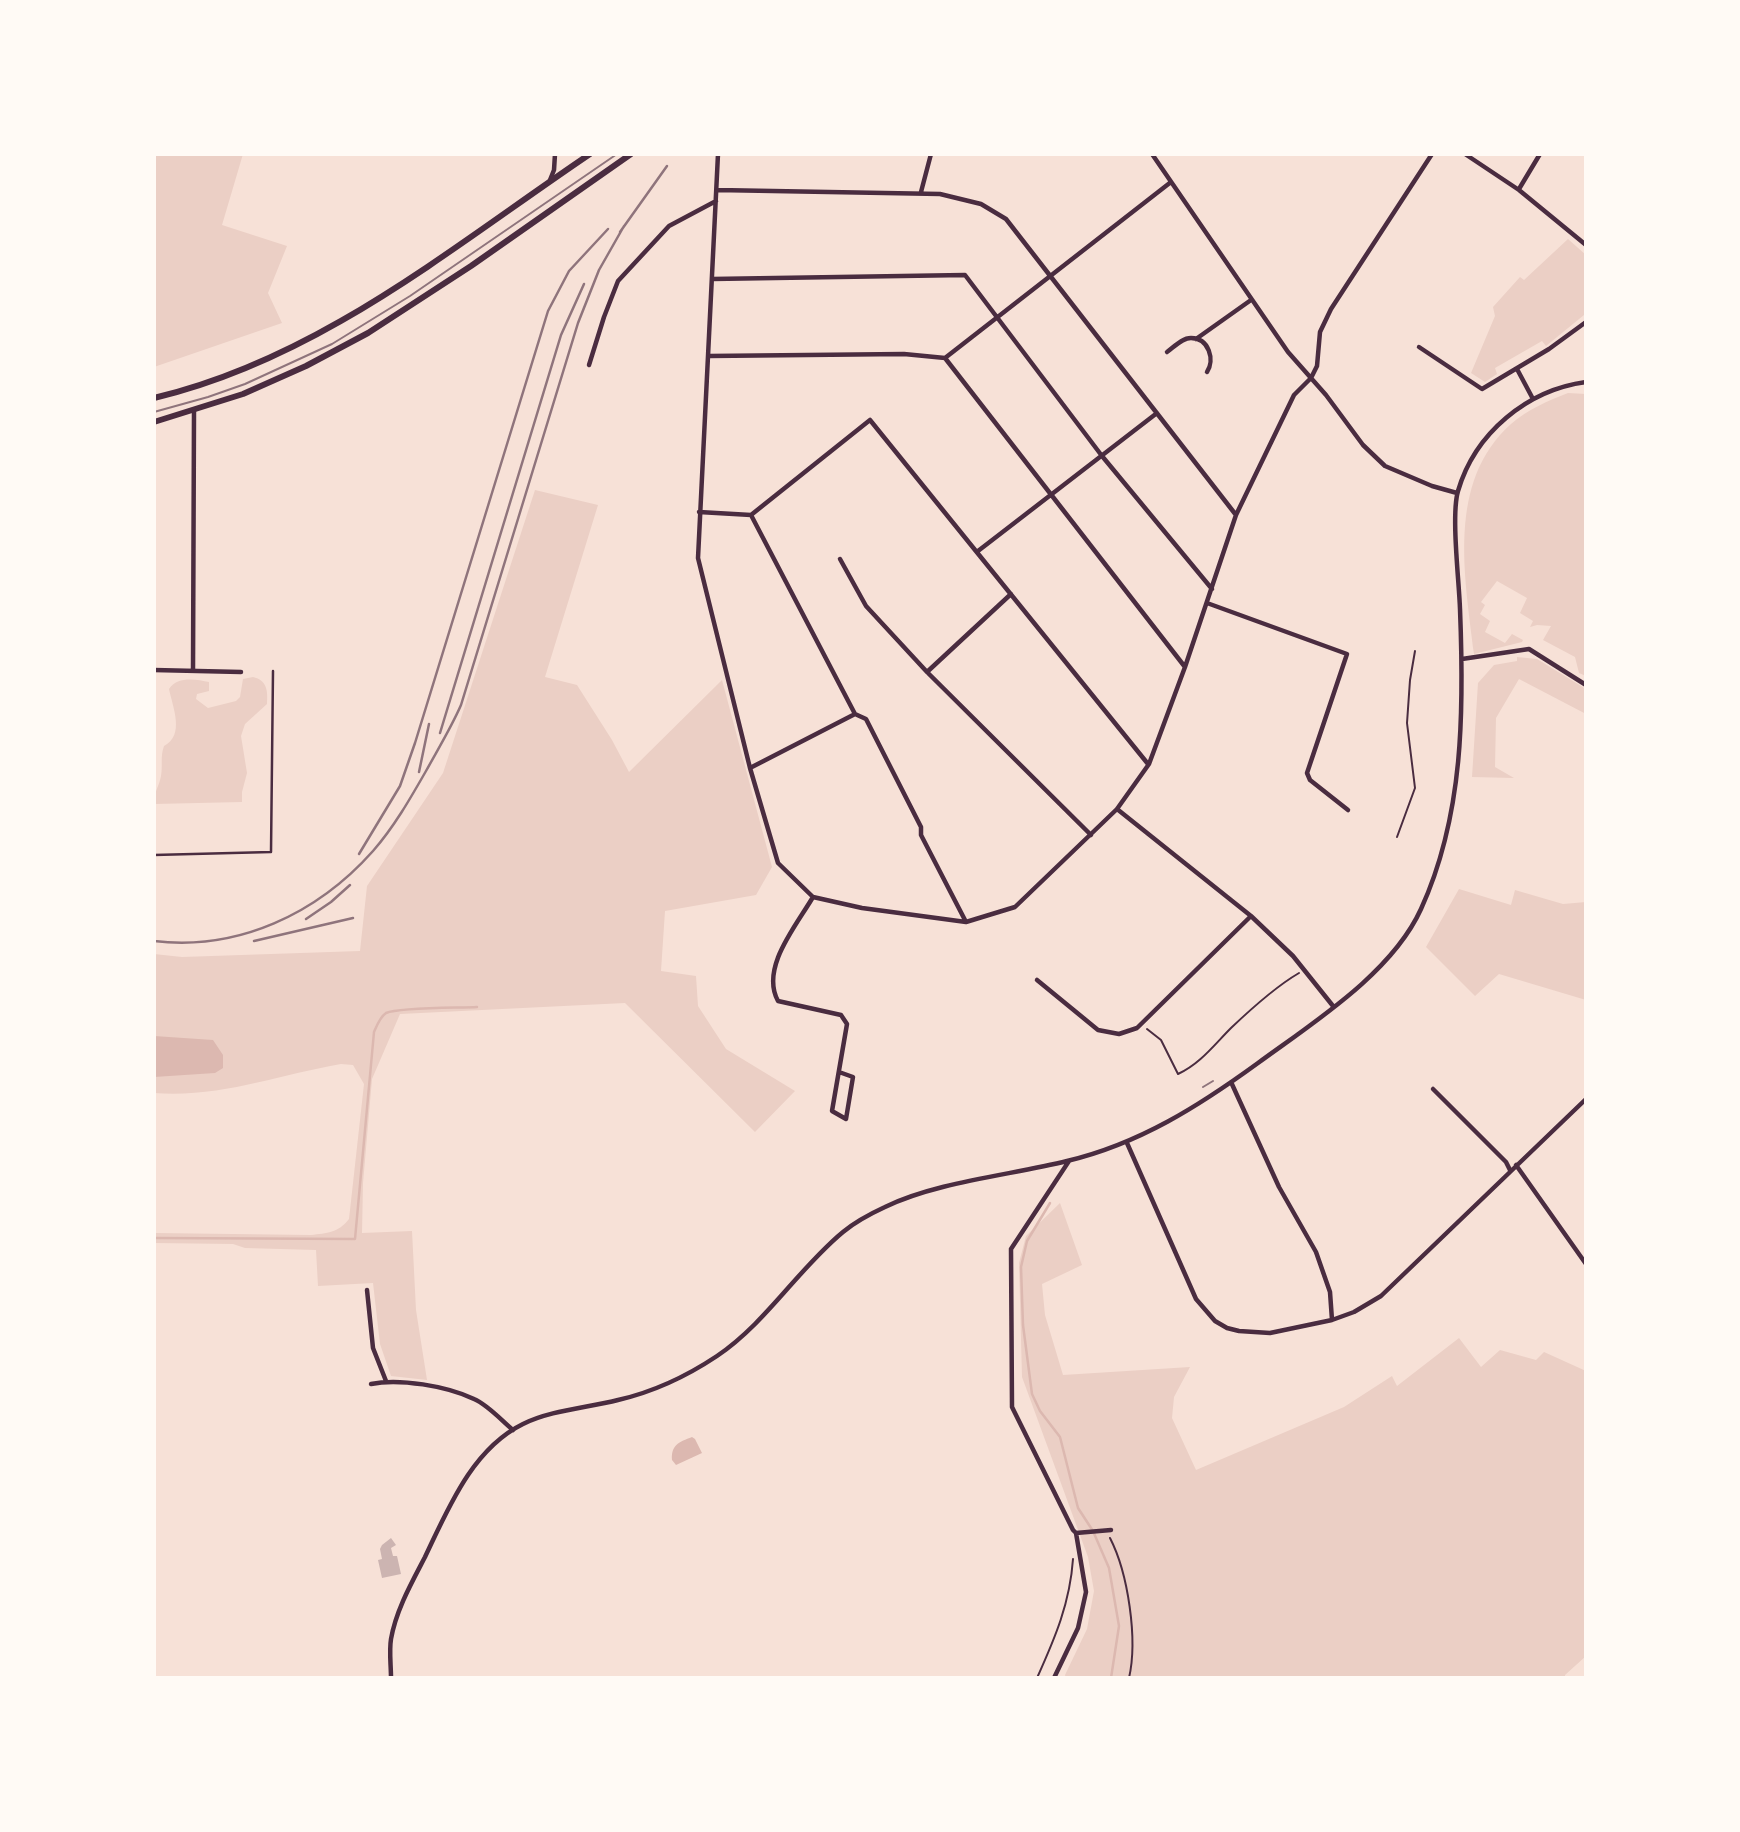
<!DOCTYPE html>
<html>
<head>
<meta charset="utf-8">
<style>
	body { margin:0 }
	#map { position:relative; width:1740px; height:1832px; overflow:hidden; background:#f7e1d7; font-family:"PT Sans Narrow",sans-serif }
	canvas { display:block }
	.frame { position:absolute; inset:0; border:156px solid #fffaf5; pointer-events:none }
</style>
</head>
<body>
<div id="map">
<canvas width="1740" height="1832"></canvas>
<div class="frame"></div>
</div>
<script>
const ctx = document.querySelector('canvas').getContext('2d');
ctx.lineJoin = 'round';
function fill(path, color) {
  ctx.fillStyle = color;
  ctx.fill(path, 'evenodd');
}
function stroke(path, color, width, dash) {
  ctx.strokeStyle = color;
  ctx.lineWidth = width;
  ctx.lineCap = dash ? 'butt' : 'round';
  ctx.setLineDash(dash || []);
  ctx.stroke(path);
}
const green = new Path2D(`
	M 154,154 L 243,154 L 222,225 L 287,246 L 268,293 L 282,323 L 154,367 Z
	M 1568,239 L 1586,255 L 1584,315 L 1546,346 L 1542,341 L 1495,368 L 1497,374 L 1485,382 L 1471,373 L 1495,316 L 1493,307 L 1520,277 L 1524,280 Z
	M 1568,393 L 1586,394 L 1586,676 L 1579,673 L 1575,657 L 1543,640 L 1551,626 L 1537,625 L 1530,627 L 1533,621 L 1520,613 L 1527,598 L 1497,581 L 1481,602 L 1485,605 L 1480,614 L 1490,621 L 1485,632 L 1505,643 L 1512,634 L 1523,640 L 1522,642 L 1474,654 C 1465,577 1446,482 1511,424 C 1528,409 1548,401 1568,393 Z
	M 535,490 L 598,505 L 545,677 L 577,685 L 612,740 L 629,772 L 722,680 L 772,867 L 756,895 L 665,911 L 661,971 L 696,976 L 698,1006 L 726,1049 L 795,1091 L 755,1132 L 625,1003 L 400,1014 L 372,1079 L 363,1183 L 362,1233 L 412,1231 L 416,1310 L 427,1380 L 391,1376 L 380,1344 L 373,1283 L 318,1286 L 316,1250 L 245,1248 L 233,1244 L 154,1243 L 154,1233 L 311,1235 C 327,1233 338,1233 349,1219 L 364,1084 L 353,1065 L 341,1064 C 277,1075 221,1098 154,1093 L 154,954 L 182,957 L 360,951 L 367,886 L 443,773 Z
	M 1517,657 L 1537,659 L 1586,689 L 1586,714 L 1519,679 L 1496,718 L 1495,767 L 1514,778 L 1472,777 L 1478,683 L 1494,665 L 1517,661 Z
	M 253,677 C 267,680 268,691 267,704 L 245,724 L 241,736 L 247,773 L 242,792 L 242,802 L 154,804 C 154,791 159,787 161,776 C 163,765 160,757 164,746 C 185,735 173,708 169,689 C 177,676 196,679 209,682 L 209,691 L 197,694 L 196,699 L 208,708 L 236,701 L 240,697 L 243,679 Z
	M 1459,889 L 1511,905 L 1515,890 L 1563,904 L 1586,902 L 1586,1000 L 1499,974 L 1475,996 L 1426,947 Z
	M 1060,1203 L 1082,1265 L 1042,1284 L 1045,1315 L 1063,1375 L 1190,1367 L 1174,1397 L 1172,1418 L 1196,1470 L 1344,1407 L 1392,1376 L 1397,1386 L 1459,1338 L 1481,1367 L 1500,1350 L 1536,1360 L 1544,1352 L 1586,1371 L 1586,1656 L 1565,1675 L 1565,1678 L 1066,1678 L 1065,1675 L 1087,1629 L 1094,1591 L 1088,1557 L 1022,1377 L 1019,1263 L 1026,1236 Z`);
const water = new Path2D(`
	M 154,1036 L 213,1040 L 223,1055 L 223,1068 L 215,1073 L 154,1077 Z
	M 692,1437 L 695,1439 L 702,1453 L 676,1465 L 672,1460 C 671,1445 679,1442 692,1437 Z`);
const stream = new Path2D(`
	M 1050,1203 L 1027,1241 L 1021,1267 L 1023,1325 L 1032,1394 L 1040,1411 L 1060,1437 L 1078,1508 L 1093,1531 L 1109,1568 L 1119,1626 L 1111,1678
	M 154,1238 L 355,1239 L 374,1032 C 377,1025 380,1017 386,1013 C 400,1007 458,1008 477,1007`);
const building = new Path2D(`
	M 391,1538 L 396,1545 L 391,1548 L 393,1556 L 397,1556 L 401,1574 L 382,1578 L 378,1560 L 382,1559 L 380,1549 L 382,1545 Z`);
const path = new Path2D(`
	M 1397,837 L 1415,788 L 1407,723 L 1410,680 L 1415,651
	M 1147,1029 L 1161,1040 L 1178,1074 C 1200,1064 1214,1045 1231,1028 C 1252,1008 1275,987 1299,973
	M 1110,1538 C 1128,1573 1138,1639 1129,1678
	M 1037,1678 C 1055,1638 1070,1603 1073,1559`);
const service = new Path2D(`
	M 154,855 L 271,852 L 273,671`);
const minor = new Path2D(`
	M 718,154 L 698,558 L 750,768 L 778,863 L 813,897 L 862,908 L 966,922 L 1015,907 L 1117,809 L 1149,764 L 1185,667 L 1236,515 L 1294,395 L 1311,378 L 1317,366 L 1320,332 L 1331,309 L 1432,154
	M 1152,154 L 1288,352 L 1326,395 L 1363,445 L 1385,466 L 1432,486 L 1457,493
	M 1465,154 L 1519,190 L 1586,245
	M 550,180 L 554,170 L 555,154
	M 1519,189 L 1540,154
	M 717,190 L 940,194 L 981,204 L 1006,219 L 1236,515
	M 921,192 L 931,154
	M 712,279 L 965,275 L 1102,456 L 1212,589
	M 1196,339 L 1251,300
	M 1419,347 L 1482,389 L 1549,349 L 1586,322
	M 1167,352 C 1174,347 1182,338 1191,338 C 1209,338 1215,360 1207,372
	M 709,356 L 904,354 L 945,358 L 1185,667
	M 945,358 L 1171,182
	M 589,365 L 604,317 L 618,281 L 669,226 L 716,201
	M 1517,369 L 1533,399
	M 699,512 L 751,515 L 855,714 L 866,719 L 921,827 L 921,835 L 966,922
	M 751,515 L 870,420 L 1148,764
	M 978,551 L 1157,413
	M 840,559 L 866,606 L 927,672 L 1091,835
	M 1207,603 L 1347,654 L 1307,773 L 1310,780 L 1348,810
	M 1462,659 L 1529,649 L 1586,685
	M 154,670 L 241,672
	M 193,671 L 194,411
	M 927,672 L 1011,594
	M 750,768 L 855,714
	M 1117,809 L 1251,916 L 1293,956 L 1333,1006
	M 813,897 C 796,926 760,968 778,1001 L 841,1015 L 847,1024 L 832,1111 L 846,1119 L 853,1077 L 839,1072
	M 1037,980 L 1098,1030 L 1119,1034 L 1137,1028 L 1251,916
	M 1231,1082 L 1279,1187 L 1316,1252 L 1330,1292 L 1332,1320
	M 1433,1089 L 1506,1162 L 1510,1170
	M 1127,1143 L 1196,1299 L 1215,1321 L 1227,1328 L 1239,1331 L 1270,1333 L 1332,1320 L 1354,1312 L 1381,1296 L 1586,1099
	M 1069,1161 L 1011,1249 L 1012,1407 L 1073,1530 L 1076,1533 L 1111,1530
	M 1516,1165 L 1586,1264
	M 367,1290 L 373,1348 L 386,1381
	M 371,1384 C 399,1378 447,1386 474,1399 C 488,1405 501,1420 513,1430
	M 391,1678 C 391,1665 389,1651 391,1639 C 396,1610 412,1582 425,1557 C 448,1509 472,1449 523,1424 C 551,1410 587,1408 618,1400 C 653,1392 687,1376 717,1356 C 766,1323 798,1269 843,1232 C 855,1222 872,1213 885,1207 C 936,1182 1011,1175 1067,1161 C 1139,1144 1199,1106 1258,1063 C 1314,1022 1392,973 1421,909 C 1464,815 1464,710 1460,609 C 1459,580 1451,515 1458,491 C 1475,433 1527,390 1586,382
	M 1054,1678 L 1078,1628 L 1086,1592 L 1076,1533`);
const secondary = new Path2D(`
	M 154,398 C 319,359 452,247 590,154
	M 154,422 L 243,394 L 306,366 L 368,333 L 471,266 L 631,154`);
const tram = new Path2D(`
	M 154,412 L 208,397 L 245,384 L 332,344 L 410,296 L 617,154
	M 1203,1087 L 1213,1081`);
const rail = new Path2D(`
	M 620,232 L 667,166
	M 440,733 L 561,335 L 584,284
	M 419,772 L 429,724
	M 359,854 L 400,786 L 415,743 L 548,311 L 569,271 L 608,229
	M 306,919 L 331,902 L 350,885
	M 154,941 C 238,951 317,914 373,851 C 394,827 410,799 426,771 C 438,749 451,728 461,705 L 578,323 L 599,270 L 624,226
	M 254,941 L 353,918`);
fill(green, '#ebcfc5');
fill(water, '#dcb8b0');
stroke(stream, '#dcb8b0', 2.5);
fill(building, '#ccb4b1');
stroke(path, '#4a2c40', 2);
stroke(service, '#4a2c40', 2.5);
stroke(minor, '#4a2c40', 4.5);
stroke(secondary, '#4a2c40', 6);
stroke(tram, '#8f747c', 2);
stroke(rail, '#8f747c', 2.5);
</script>
</body>
</html>
